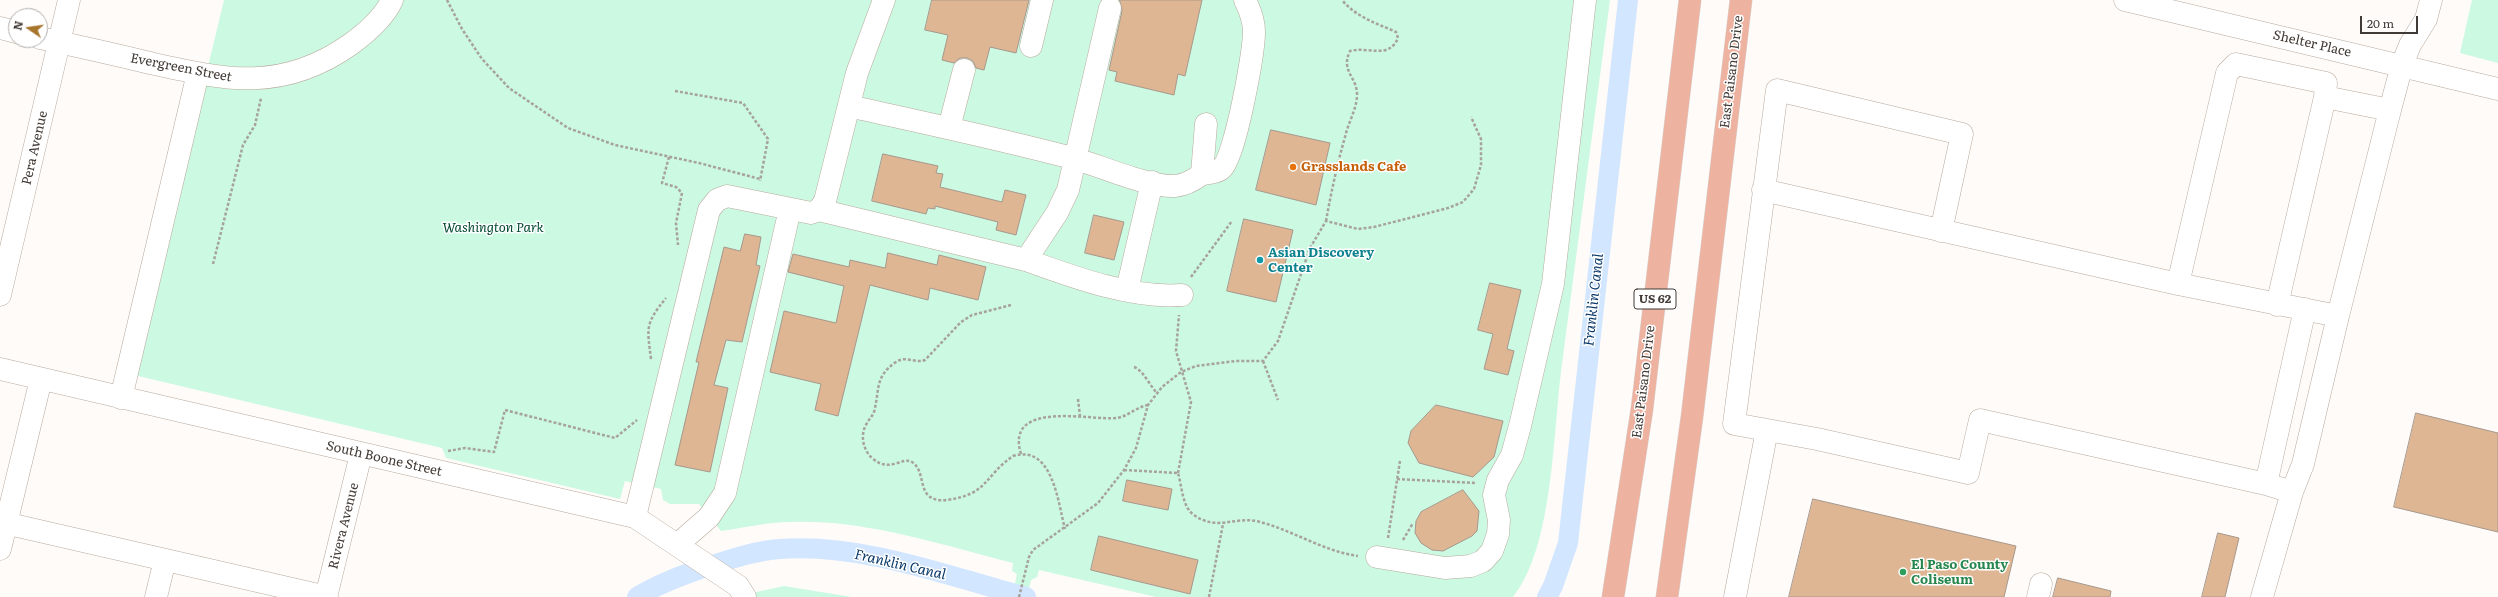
<!DOCTYPE html>
<html>
<head>
<meta charset="utf-8">
<style>
	body { margin:0 }
	#map { position:relative; width:2498px; height:597px; overflow:hidden; background:#fefbf8; font-family:Literata,serif }
	canvas { display:block }
	.north { position:absolute; left:8px; top:8px; width:40px; height:40px; box-sizing:border-box; background:#fff; border:1px solid #b3b0ae; border-radius:50%; rotate:283deg; font-size:11px; font-weight:700; line-height:16px; text-align:center; color:#413a35 }
	.north::after { content:''; display:block; margin:auto; width:14px; height:18px; background:#a7752b; clip-path:polygon(50% 0,100% 100%,50% 72%,0 100%) }
	.scale { position:absolute; left:2360px; top:16px; width:58px; height:18px; box-sizing:border-box; border:2px solid #413a35; border-top:0; padding-left:5px; font-size:12px; line-height:14px; white-space:nowrap; color:#413a35; -webkit-text-stroke:3px #fff; paint-order:stroke }
</style>
</head>
<body>
<div id="map">
<canvas width="2498" height="597"></canvas>
<div class="north">N</div>
<div class="scale">20 m</div>
</div>
<script>
const ctx = document.querySelector('canvas').getContext('2d');
ctx.lineJoin = 'round';
function fill(path, color) {
  ctx.fillStyle = color;
  ctx.fill(path, 'evenodd');
}
function stroke(path, color, width, dash) {
  ctx.strokeStyle = color;
  ctx.lineWidth = width;
  ctx.lineCap = dash ? 'butt' : 'round';
  ctx.setLineDash(dash || []);
  ctx.stroke(path);
}
function label(font, color, halo, rows, align = 'center') {
  ctx.font = font + ' Literata,serif';
  ctx.lineWidth = 3;
  ctx.setLineDash([]);
  ctx.textBaseline = 'middle';
  ctx.strokeStyle = halo;
  ctx.fillStyle = color;
  for (const [text, x, y, turn = 0] of rows) {
    ctx.save();
    ctx.translate(x, y);
    ctx.rotate((+turn || 0) * Math.PI / 180);
    ctx.textAlign = isNaN(turn) ? turn : align;
    if (halo) ctx.strokeText(text, 0, 0);
    ctx.fillText(text, 0, 0);
    ctx.restore();
  }
}
const green = new Path2D(`
	M 224,0 L 1610,0 C 1594,121 1578,242 1562,364 C 1553,429 1554,546 1513,597 L 1156,597 L 1039,570 L 1037,577 L 1031,580 L 1027,597 L 1012,597 L 1017,574 L 1012,571 L 1013,563 C 941,545 866,519 790,522 C 767,522 744,528 721,531 L 699,504 L 670,504 L 663,500 L 661,489 L 625,481 L 620,499 L 446,458 L 442,448 L 134,375 Z
	M 2472,0 L 2498,0 L 2498,63 L 2460,53 Z
	M 784,586 L 852,597 L 734,597 Z`);
const canal = new Path2D(`
	M 637,597 C 658,584 680,576 703,568 C 728,560 753,551 780,549 C 862,543 948,576 1026,597
	M 1547,597 L 1553,586 L 1568,543 L 1628,0`);
const building = new Path2D(`
	M 932,0 L 1029,0 L 1016,53 L 990,47 L 984,70 L 976,68 L 973,61 L 967,58 L 960,58 L 954,63 L 942,60 L 948,35 L 925,30 Z
	M 1120,0 L 1202,0 L 1185,76 L 1178,74 L 1174,95 L 1115,81 L 1117,72 L 1109,70 L 1122,11 Z
	M 1271,130 L 1330,143 L 1316,205 L 1256,190 Z
	M 883,154 L 938,166 L 936,173 L 943,174 L 940,187 L 1002,202 L 1005,190 L 1026,195 L 1016,235 L 996,230 L 998,222 L 935,206 L 935,209 L 928,208 L 926,214 L 872,201 Z
	M 1094,215 L 1124,222 L 1114,260 L 1085,253 Z
	M 1244,219 L 1293,230 L 1276,302 L 1227,291 Z
	M 745,234 L 761,237 L 756,265 L 760,266 L 742,342 L 726,340 L 714,385 L 728,388 L 710,472 L 675,465 L 699,362 L 696,362 L 724,247 L 740,251 Z
	M 888,253 L 937,265 L 939,255 L 986,267 L 978,300 L 930,288 L 928,300 L 870,285 L 838,416 L 815,410 L 821,384 L 770,372 L 784,311 L 836,323 L 844,286 L 788,272 L 793,254 L 849,267 L 850,260 L 885,268 Z
	M 1490,283 L 1521,290 L 1507,349 L 1514,351 L 1508,375 L 1484,369 L 1493,334 L 1478,330 Z
	M 1436,405 L 1503,421 L 1494,457 L 1473,477 L 1419,463 L 1408,443 L 1411,431 Z
	M 2416,413 L 2498,433 L 2498,532 L 2394,507 Z
	M 1127,480 L 1172,489 L 1168,510 L 1123,501 Z
	M 1463,490 L 1479,511 L 1477,531 L 1472,536 L 1443,551 L 1432,550 L 1421,543 L 1415,533 L 1416,521 L 1421,512 Z
	M 1813,499 L 2016,546 L 2004,597 L 1789,597 Z
	M 2218,533 L 2239,538 L 2225,597 L 2202,597 Z
	M 1099,536 L 1198,560 L 1190,594 L 1091,570 Z
	M 2058,578 L 2111,591 L 2110,597 L 2053,597 Z`);
const path = new Path2D(`
	M 447,0 L 462,29 L 482,59 L 509,88 L 568,128 L 615,145 L 699,163 L 760,179
	M 675,91 L 743,103 L 768,139 L 760,181
	M 669,157 L 662,183 L 676,187 L 682,193 L 676,223 L 678,245
	M 1326,221 C 1331,193 1337,165 1345,137 C 1348,123 1356,111 1357,96 C 1358,77 1340,72 1350,51 C 1367,46 1389,60 1398,38 L 1396,32 C 1376,23 1356,17 1342,0
	M 213,264 L 243,145 L 255,125 L 261,98
	M 1191,277 L 1232,221
	M 1011,305 L 972,315 L 961,322 L 925,360 C 915,364 906,355 896,362 C 874,377 880,390 874,412 C 872,417 868,420 866,425 C 860,435 863,450 872,458 C 890,474 902,456 912,462 C 923,469 920,485 927,494 C 932,500 940,501 947,500 C 989,494 983,477 1013,456 C 1053,444 1058,503 1065,529
	M 651,359 C 647,327 645,324 666,298
	M 1263,361 L 1278,400
	M 1134,367 C 1143,370 1150,386 1157,393
	M 1078,399 L 1080,416
	M 448,451 L 465,448 L 494,452 L 505,410 L 615,438 L 637,420
	M 1021,454 C 1004,399 1092,421 1117,418 C 1129,416 1136,407 1148,405
	M 1124,470 L 1178,473 C 1182,486 1182,507 1194,515 C 1216,531 1233,517 1256,521 C 1291,529 1322,551 1358,556
	M 1178,473 L 1191,402 L 1176,351 L 1179,315
	M 1397,479 L 1476,483
	M 1388,538 L 1400,461
	M 1403,540 L 1413,523
	M 1019,597 L 1029,557 L 1033,550 L 1098,503 L 1124,470 L 1136,448 L 1148,405 L 1162,387 L 1181,372 L 1196,366 L 1236,361 L 1263,361 L 1278,341 L 1310,248 L 1326,221 L 1358,229 L 1374,227 L 1448,208 L 1463,202 L 1474,189 L 1481,165 L 1481,139 L 1471,117
	M 1209,597 L 1223,524`);
const minor = new Path2D(`
	M 2125,0 L 2498,89
	M 0,28 L 16,32
	M 40,38 C 77,46 113,54 150,63 C 226,80 282,93 351,44 C 366,33 384,18 392,0
	M 1031,46 L 1042,0
	M 2325,97 L 2390,110 L 2402,65 L 2410,45 L 2426,19 L 2431,0
	M 849,106 C 925,123 1001,139 1076,159 C 1103,167 1148,187 1175,186 C 1186,185 1194,180 1202,174 L 1206,124
	M 949,128 L 964,70
	M 1202,174 C 1208,173 1217,173 1222,168 C 1235,157 1254,53 1254,32 C 1254,21 1250,10 1245,0
	M 1763,190 L 2178,284 L 2338,316 L 2303,464 L 2292,492 L 2262,597
	M 819,210 L 1026,260 C 1073,277 1132,299 1182,295
	M 1941,231 L 1962,134 L 1777,90 L 1734,424 L 1817,439 L 1968,473 L 1980,420 L 2266,484 L 2292,492
	M 1026,260 L 1057,213 L 1068,190 L 1110,8
	M 2178,284 L 2227,73 L 2236,64 L 2326,83 L 2325,97 L 2277,305
	M 1127,290 L 1152,182
	M 0,295 L 69,0
	M 2338,316 L 2390,110
	M 0,369 L 635,517 L 738,586 L 745,597
	M 121,398 L 198,73
	M 2266,484 L 2305,309
	M 635,517 L 709,210 L 717,200 L 727,196 L 811,213 L 819,210 L 825,201 L 857,73 L 884,0
	M 0,522 L 327,597
	M 678,544 L 709,517 L 725,493 L 790,209
	M 0,549 L 41,379
	M 1377,557 L 1445,568 L 1471,566 L 1483,561 L 1492,551 L 1498,534 L 1499,520 L 1494,495 L 1498,480 L 1512,455 L 1520,426 L 1553,284 L 1585,0
	M 156,597 L 165,560
	M 326,597 L 361,454
	M 1735,597 L 1767,430
	M 2038,597 L 2041,584`);
const major = new Path2D(`
	M 1613,597 L 1642,409 L 1690,0
	M 1667,597 L 1692,417 L 1741,0`);
const markers = [
	[1293,167,4,"#e8710a"],
	[1260,260,4,"#0f9aa8"],
	[1903,572,4,"#2e9e5b"]
];
const shields = [
	[1655,299,42]
];
const shieldNames = [
	["US 62",1655,299]
];
const streetNames = [
	["Shelter Place",2312,44,13],
	["Evergreen Street",181,68,11],
	["East Paisano Drive",1732,72,-83],
	["Pera Avenue",35,148,-77],
	["East Paisano Drive",1644,382,-83],
	["South Boone Street",384,459,13],
	["Rivera Avenue",344,526,-76]
];
const foodNames = [
	["Grasslands Cafe",1301,167]
];
const parkNames = [
	["Washington Park",493,228]
];
const cultureNames = [
	["Asian Discovery",1268,253],
	["Center",1268,268]
];
const leisureNames = [
	["El Paso County",1911,565],
	["Coliseum",1911,580]
];
const waterNames = [
	["Franklin Canal",1594,300,-84],
	["Franklin Canal",900,565,13]
];
fill(green, '#cbf9e2');
stroke(canal, '#d2e6ff', 20);
fill(building, '#deb693');
stroke(building, '#a7988c', 1);
stroke(minor, '#b9a99c', 23);
stroke(major, '#d9d8d7', 23);
stroke(path, '#a7a29e', 2.5, [3, 2]);
stroke(minor, '#fff', 22);
stroke(major, '#eeb2a0', 22);
for (const [x, y, r, color] of markers) {
  const dot = new Path2D();
  dot.arc(x, y, r, 0, 2 * Math.PI);
  ctx.fillStyle = color;
  ctx.fill(dot);
  stroke(dot, '#fff', 1.5);
}
for (const [x, y, w] of shields) {
  const box = new Path2D();
  box.roundRect(x - w / 2, y - 10, w, 20, 3);
  ctx.fillStyle = '#fff';
  ctx.fill(box);
  stroke(box, '#413a35', 1);
}
label('bold 12px', '#413a35', null, shieldNames);
label('13px', '#413a35', '#fff', streetNames);
label('bold 13px', '#c56008', '#fff', foodNames, 'left');
label('italic 13px', '#004831', '#fff', parkNames);
label('bold 13px', '#0d838f', '#fff', cultureNames, 'left');
label('bold 13px', '#27864d', '#fff', leisureNames, 'left');
label('italic 14px', '#083767', '#fff', waterNames);
</script>
</body>
</html>
